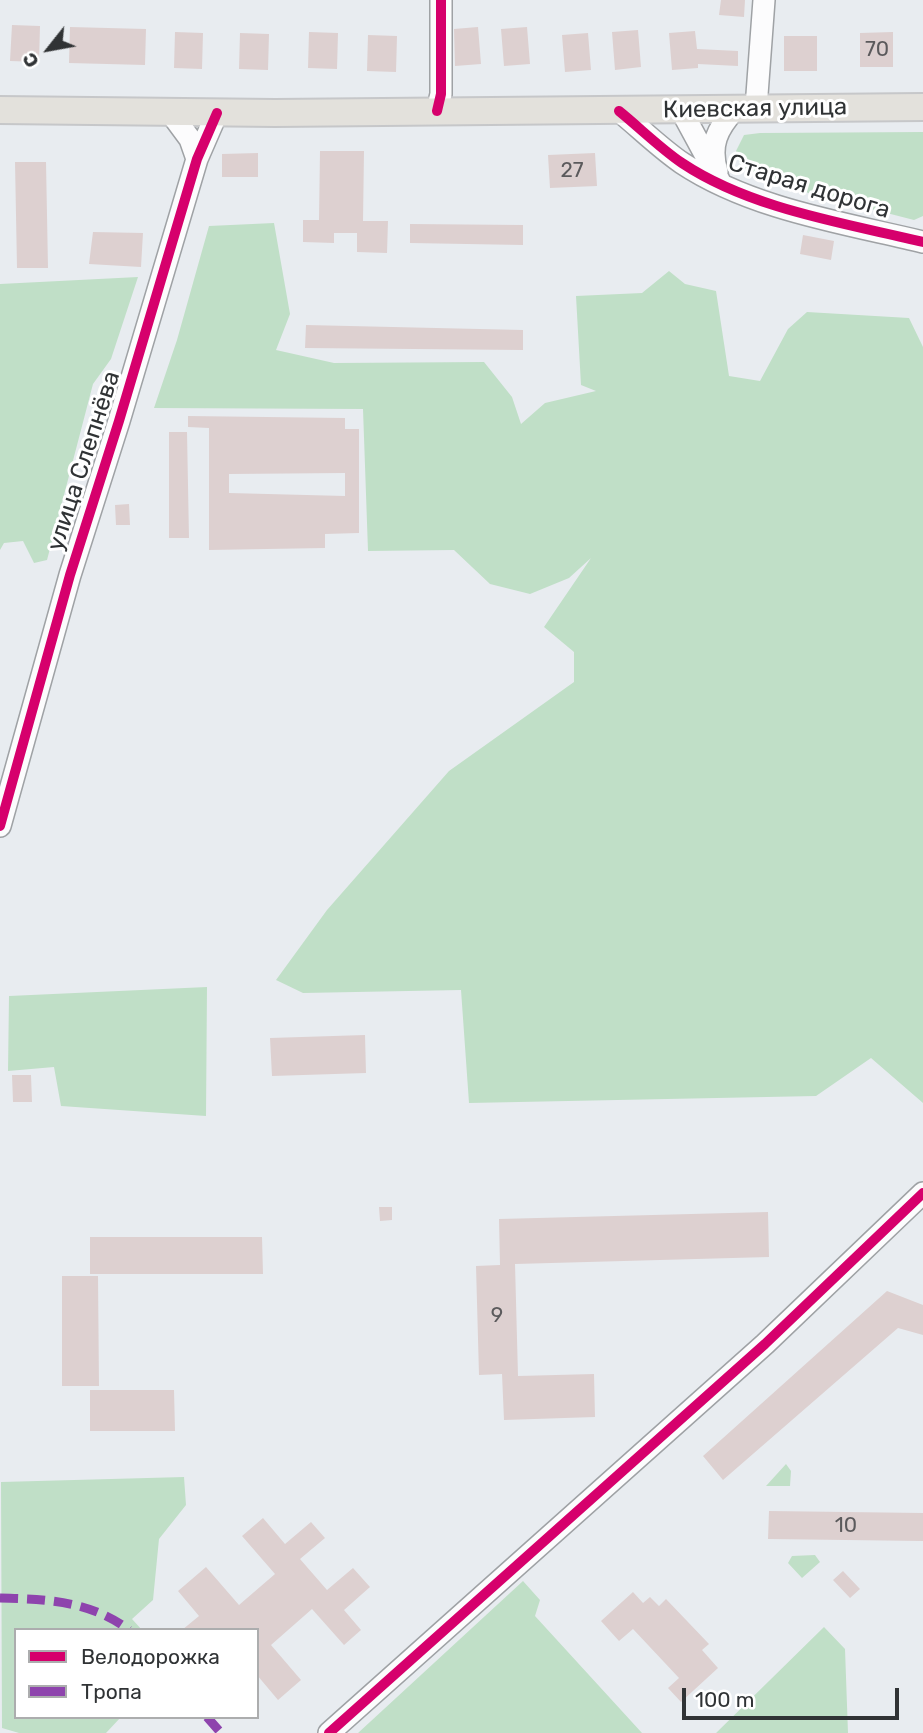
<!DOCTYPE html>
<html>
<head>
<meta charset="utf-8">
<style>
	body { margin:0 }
	#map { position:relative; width:923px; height:1733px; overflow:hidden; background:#e8ecf0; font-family:Rubik,sans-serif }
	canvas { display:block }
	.legend { position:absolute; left:14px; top:1628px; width:245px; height:91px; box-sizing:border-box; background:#fff; border:2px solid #acadae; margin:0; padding:9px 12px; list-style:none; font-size:21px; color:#303335 }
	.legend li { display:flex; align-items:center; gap:14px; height:35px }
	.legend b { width:35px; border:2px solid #acadae }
	.north { position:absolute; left:14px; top:14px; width:70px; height:70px; -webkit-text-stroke:5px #fff; paint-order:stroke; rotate:239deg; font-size:19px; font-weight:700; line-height:28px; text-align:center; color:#303335 }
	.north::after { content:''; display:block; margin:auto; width:24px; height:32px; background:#303335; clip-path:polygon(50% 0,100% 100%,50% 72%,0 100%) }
	.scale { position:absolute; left:682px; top:1688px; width:217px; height:32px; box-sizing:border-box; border:4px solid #303335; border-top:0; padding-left:9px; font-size:21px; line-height:24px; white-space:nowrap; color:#303335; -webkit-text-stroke:5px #fff; paint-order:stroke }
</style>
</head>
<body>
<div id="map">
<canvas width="923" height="1733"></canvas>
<ul class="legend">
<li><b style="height:9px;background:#d6006c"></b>Велодорожка</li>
<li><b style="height:9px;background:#8e44ad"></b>Тропа</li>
</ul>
<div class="north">С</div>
<div class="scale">100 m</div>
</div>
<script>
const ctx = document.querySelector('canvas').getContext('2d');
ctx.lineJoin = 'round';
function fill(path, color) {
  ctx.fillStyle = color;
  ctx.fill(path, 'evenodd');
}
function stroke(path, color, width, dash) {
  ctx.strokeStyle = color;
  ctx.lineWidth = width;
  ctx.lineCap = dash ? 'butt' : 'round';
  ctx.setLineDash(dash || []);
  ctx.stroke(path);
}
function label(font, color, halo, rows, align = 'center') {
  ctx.font = font + ' Rubik,sans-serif';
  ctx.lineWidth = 6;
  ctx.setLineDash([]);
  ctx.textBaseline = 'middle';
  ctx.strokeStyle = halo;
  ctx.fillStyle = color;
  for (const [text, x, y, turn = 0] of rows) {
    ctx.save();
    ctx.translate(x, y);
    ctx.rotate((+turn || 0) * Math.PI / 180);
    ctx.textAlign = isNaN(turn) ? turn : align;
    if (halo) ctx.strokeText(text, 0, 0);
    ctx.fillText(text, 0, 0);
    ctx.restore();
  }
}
const green = new Path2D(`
	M 923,132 L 923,216 L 914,220 L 805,192 L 741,167 L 736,151 L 744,135 L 760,133 Z
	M 274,223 L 290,314 L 276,350 L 334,363 L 484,362 L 512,397 L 521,424 L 545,403 L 596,391 L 581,385 L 576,296 L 642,293 L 669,271 L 685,284 L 716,291 L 729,376 L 760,381 L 788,329 L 807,312 L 909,318 L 923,347 L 923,1103 L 871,1058 L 816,1096 L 469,1103 L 461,990 L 303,993 L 276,980 L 327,910 L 449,771 L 574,682 L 574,652 L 544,627 L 591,558 L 569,578 L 530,594 L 490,584 L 454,550 L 368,551 L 363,409 L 154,408 L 177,340 L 209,226 Z
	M 138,277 L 111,359 L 93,384 L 47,560 L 34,563 L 23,541 L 4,543 L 0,550 L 0,284 Z
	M 207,987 L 206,1116 L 61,1106 L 54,1067 L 8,1071 L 9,996 Z
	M 786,1464 L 791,1471 L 790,1486 L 766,1486 Z
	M 184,1477 L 186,1505 L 159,1539 L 153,1600 L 132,1619 L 142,1630 L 16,1630 L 16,1717 L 121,1717 L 106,1733 L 19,1733 L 2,1728 L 1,1482 Z
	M 815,1555 L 820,1562 L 802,1578 L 788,1563 L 792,1556 Z
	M 523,1581 L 540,1600 L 535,1616 L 642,1733 L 358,1733 Z
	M 824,1627 L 845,1649 L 848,1733 L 716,1733 Z`);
const building = new Path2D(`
	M 721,0 L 745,0 L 744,17 L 719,15 Z
	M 12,25 L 40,26 L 39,62 L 10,61 Z
	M 70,27 L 146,29 L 145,65 L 69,63 Z
	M 478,27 L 481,64 L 455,66 L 454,29 Z
	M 527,27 L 530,64 L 504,66 L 501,29 Z
	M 638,30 L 641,67 L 615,70 L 612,32 Z
	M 695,31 L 697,49 L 738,51 L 738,66 L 698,64 L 698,68 L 672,70 L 669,33 Z
	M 175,32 L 203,33 L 202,69 L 174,68 Z
	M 309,32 L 338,33 L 337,69 L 308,68 Z
	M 893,32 L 893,67 L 860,67 L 860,33 Z
	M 240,33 L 269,34 L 268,70 L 239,69 Z
	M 588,33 L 591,70 L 565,72 L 562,35 Z
	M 368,35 L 397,36 L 396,72 L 367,71 Z
	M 784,36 L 817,36 L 817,71 L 784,71 Z
	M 320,151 L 364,151 L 363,221 L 388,221 L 387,253 L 357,252 L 357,233 L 334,233 L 334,243 L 303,242 L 303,220 L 319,220 Z
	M 258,153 L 258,177 L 222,177 L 222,154 Z
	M 595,153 L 597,186 L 550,188 L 548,155 Z
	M 15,162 L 46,162 L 48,268 L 17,268 Z
	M 410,224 L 523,225 L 523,245 L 410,243 Z
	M 93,232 L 143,233 L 141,267 L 89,264 Z
	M 803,235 L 834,241 L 831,260 L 800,254 Z
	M 306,325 L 523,330 L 523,350 L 305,348 Z
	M 188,416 L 345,418 L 345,429 L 359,429 L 359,533 L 325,534 L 325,548 L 209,550 L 209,428 L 188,427 ZM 345,473 L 345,496 L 229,493 L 229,474 Z
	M 169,432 L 187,432 L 189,538 L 169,538 Z
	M 129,504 L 130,525 L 116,525 L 115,505 Z
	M 365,1035 L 366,1073 L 272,1076 L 270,1038 Z
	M 12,1075 L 31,1075 L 32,1102 L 13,1102 Z
	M 379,1207 L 392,1207 L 392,1220 L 380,1221 Z
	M 768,1212 L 769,1257 L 515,1264 L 518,1376 L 594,1374 L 595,1417 L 504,1420 L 502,1374 L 479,1375 L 476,1266 L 500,1265 L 499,1219 Z
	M 90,1237 L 262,1237 L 263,1274 L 90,1274 Z
	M 62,1276 L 98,1276 L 99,1386 L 62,1386 Z
	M 887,1291 L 923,1305 L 923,1335 L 898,1328 L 723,1480 L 703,1456 Z
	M 90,1390 L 174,1390 L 175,1431 L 90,1431 Z
	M 769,1511 L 923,1513 L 923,1541 L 768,1539 Z
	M 263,1518 L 285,1544 L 311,1522 L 325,1538 L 300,1559 L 327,1590 L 353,1568 L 370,1587 L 344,1610 L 361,1630 L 344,1645 L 312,1609 L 271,1645 L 301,1680 L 278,1700 L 257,1675 L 257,1630 L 182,1630 L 199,1616 L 178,1591 L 206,1567 L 239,1605 L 275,1574 L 242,1536 Z
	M 843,1571 L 860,1589 L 850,1598 L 833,1580 Z
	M 633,1592 L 643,1603 L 650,1597 L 659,1606 L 666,1599 L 709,1644 L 702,1650 L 718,1668 L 681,1702 L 668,1688 L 679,1678 L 633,1629 L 619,1641 L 601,1621 Z`);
const minor = new Path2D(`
	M 756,108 L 764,0
	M 681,110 L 720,182
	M 437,111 L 441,94 L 441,0
	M 619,111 C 640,128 660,148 682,163 C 751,209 844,223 923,242
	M 170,112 L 190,139 L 197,159
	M 717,172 C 709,145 717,129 735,109
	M 0,826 L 70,575 L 119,421 L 197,159 L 217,113
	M 329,1733 L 765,1344 L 923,1193`);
const major = new Path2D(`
	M 0,110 L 275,113 L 923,107`);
const quiet = new Path2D(`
	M 0,1598 C 46,1599 91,1601 129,1630
	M 207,1717 L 221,1733`);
const cycleway = new Path2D(`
	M 437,111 L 441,94 L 441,0
	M 619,111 C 640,128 660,148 682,163 C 751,209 844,223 923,242
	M 0,826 L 70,575 L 119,421 L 197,159 L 217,113
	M 329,1733 L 765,1344 L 923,1193`);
const numberNames = [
	["70",877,50],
	["27",572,171],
	["9",497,1316],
	["10",846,1526]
];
const streetNames = [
	["Киевская улица",755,109,-1],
	["Старая дорога",809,187,17],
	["улица Слепнёва",84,461,-72]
];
fill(green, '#c0dfc7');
fill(building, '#ddd0d0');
stroke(minor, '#9fa2a5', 24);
stroke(major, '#c6c7c9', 30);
stroke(minor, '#fcfcfd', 21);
stroke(major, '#e3e1dc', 26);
stroke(quiet, '#8e44ad', 9, [18, 9]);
stroke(cycleway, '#d6006c', 10);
label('21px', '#5b5a5c', null, numberNames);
label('24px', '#303335', '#fff', streetNames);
</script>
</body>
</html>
